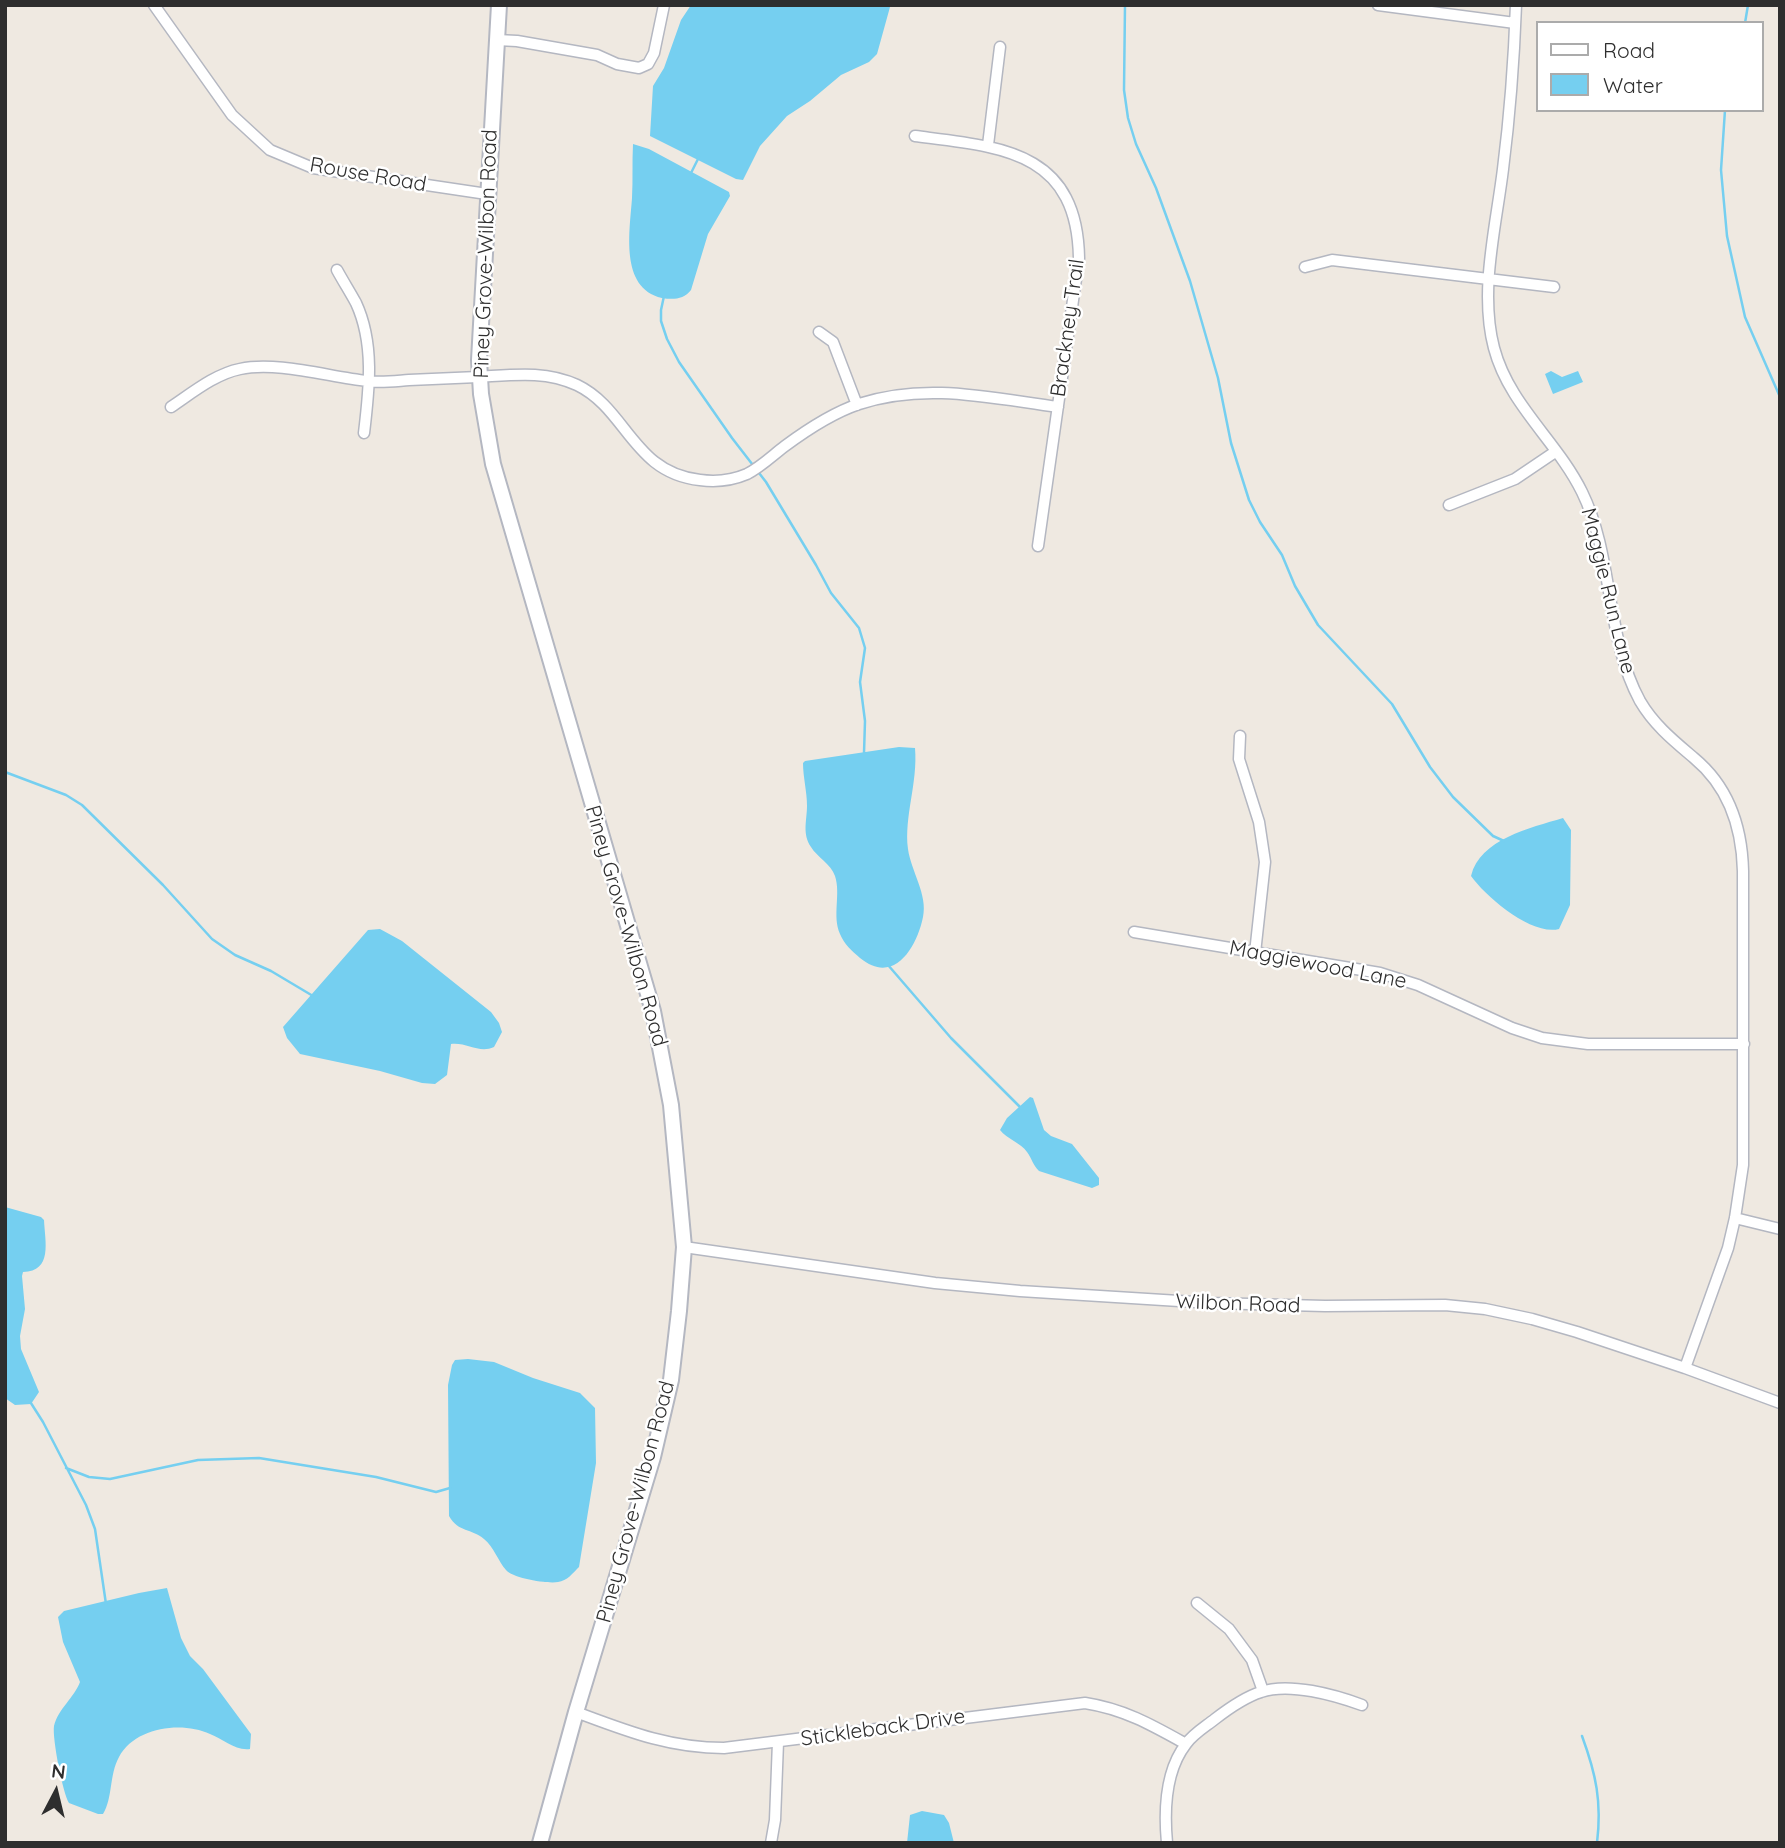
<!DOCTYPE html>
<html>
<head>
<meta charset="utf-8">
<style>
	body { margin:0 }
	#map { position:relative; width:1785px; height:1848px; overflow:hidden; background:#efe9e1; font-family:Quicksand,sans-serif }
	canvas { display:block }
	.frame { position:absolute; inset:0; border:7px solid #2e2e2e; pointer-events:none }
	.legend { position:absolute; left:1536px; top:21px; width:228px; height:91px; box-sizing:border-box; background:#fff; border:2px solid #ababab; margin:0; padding:9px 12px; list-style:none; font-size:21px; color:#2e2e2e }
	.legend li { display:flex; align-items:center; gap:14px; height:35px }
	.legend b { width:35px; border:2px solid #ababab }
	.north { position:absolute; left:21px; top:1757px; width:70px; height:70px; -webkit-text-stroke:5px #fff; paint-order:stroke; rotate:7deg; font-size:19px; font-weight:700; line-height:28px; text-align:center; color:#2e2e2e }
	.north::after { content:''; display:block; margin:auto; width:24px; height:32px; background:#2e2e2e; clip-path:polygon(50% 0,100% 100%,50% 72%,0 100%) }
</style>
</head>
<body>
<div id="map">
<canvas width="1785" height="1848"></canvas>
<div class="frame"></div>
<ul class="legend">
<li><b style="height:9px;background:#fff"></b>Road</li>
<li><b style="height:19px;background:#75cff0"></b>Water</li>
</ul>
<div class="north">N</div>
</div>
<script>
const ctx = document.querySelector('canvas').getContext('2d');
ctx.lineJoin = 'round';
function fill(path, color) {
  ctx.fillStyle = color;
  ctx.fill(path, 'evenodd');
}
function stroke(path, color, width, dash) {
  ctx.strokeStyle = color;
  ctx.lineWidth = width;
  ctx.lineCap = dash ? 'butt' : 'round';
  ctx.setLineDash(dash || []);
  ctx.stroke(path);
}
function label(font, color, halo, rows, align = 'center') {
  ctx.font = font + ' Quicksand,sans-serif';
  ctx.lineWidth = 5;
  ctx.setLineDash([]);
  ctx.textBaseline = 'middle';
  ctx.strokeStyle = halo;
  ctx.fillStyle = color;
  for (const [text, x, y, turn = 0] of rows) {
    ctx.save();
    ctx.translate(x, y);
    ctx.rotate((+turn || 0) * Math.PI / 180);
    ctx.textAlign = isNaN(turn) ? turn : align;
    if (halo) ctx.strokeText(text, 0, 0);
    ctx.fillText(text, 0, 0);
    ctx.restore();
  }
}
const water = new Path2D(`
	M 691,5 L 890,5 L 890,7 L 877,54 L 869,62 L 841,75 L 810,101 L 787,116 L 760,146 L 743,180 L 736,179 L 650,136 L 653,86 L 664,68 L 681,20 Z
	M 633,144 L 649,149 L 729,192 L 730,196 L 708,234 L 691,290 C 684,299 674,300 662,298 C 619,288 630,230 632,198 C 633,180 632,162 633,144 Z
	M 1551,371 L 1562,377 L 1578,371 L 1583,382 L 1553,394 L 1545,374 Z
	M 899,747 L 915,748 C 918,783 904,816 908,849 C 911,871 928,895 923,917 C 917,947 894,986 860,958 C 852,951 844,944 840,934 C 832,916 841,894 835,876 C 831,864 817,857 811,847 C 802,834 807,820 807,806 C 807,792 803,777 803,763 L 805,761 Z
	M 1563,818 L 1571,830 L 1570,905 L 1559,929 C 1532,936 1486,897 1471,876 C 1480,839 1530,828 1563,818 Z
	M 380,929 L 402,941 L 491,1012 L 499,1023 L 502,1032 L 494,1047 C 479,1054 467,1042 451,1044 L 447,1075 L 435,1084 L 422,1083 L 380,1071 L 300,1054 L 287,1038 L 283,1027 L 368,930 Z
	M 1030,1097 L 1033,1098 L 1044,1130 L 1051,1136 L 1072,1144 L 1099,1178 L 1099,1185 L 1092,1188 L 1039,1171 C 1033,1165 1032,1159 1027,1152 C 1021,1143 1007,1139 1000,1130 L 1007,1118 Z
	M 5,1207 L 41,1217 L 44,1220 C 45,1242 53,1271 23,1272 L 22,1276 L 25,1309 L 20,1336 L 21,1349 L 39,1392 L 31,1404 L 15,1405 L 5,1398 Z
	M 468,1359 L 494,1362 L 533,1378 L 580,1393 L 595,1408 L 596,1463 L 579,1567 C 573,1573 567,1581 558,1582 C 547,1584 512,1578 506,1570 C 498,1561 494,1547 484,1539 C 471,1528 459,1533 449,1516 L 448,1385 L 452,1365 L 455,1360 Z
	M 167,1588 L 181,1638 L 190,1656 L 203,1669 L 251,1734 L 250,1749 C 235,1751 223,1739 210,1734 C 182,1721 135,1727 119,1757 C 109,1775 113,1798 103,1814 L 98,1814 L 69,1803 C 63,1794 52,1738 54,1726 C 58,1709 74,1698 80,1682 L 63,1642 L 58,1617 L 64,1611 L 139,1593 Z
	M 922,1811 L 944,1815 L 949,1823 L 954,1843 L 907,1843 L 910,1815 Z`);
const stream = new Path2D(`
	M 1125,5 L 1124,90 L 1128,118 L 1136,144 L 1156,188 L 1190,281 L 1218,378 L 1231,443 L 1249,500 L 1260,522 L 1282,555 L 1295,586 L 1318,625 L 1392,704 L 1430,767 L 1453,797 L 1493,836 L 1504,841
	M 1745,23 L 1748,5
	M 1725,110 L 1721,170 L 1727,236 L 1745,317 L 1780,397
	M 691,173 L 699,157
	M 664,296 L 661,310 L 661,321 L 667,339 L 679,362 L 732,438 L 766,482 L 816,565 L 831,593 L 859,628 L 865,648 L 860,682 L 865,721 L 864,753
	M 5,772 L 66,795 L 82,805 L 163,885 L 212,939 L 235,955 L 271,971 L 313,996
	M 888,965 L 951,1038 L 1021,1108
	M 29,1400 L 43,1422 L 86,1505 L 95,1529 L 106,1604
	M 66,1468 L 89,1477 L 110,1479 L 198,1460 L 259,1458 L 376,1477 L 436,1492 L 450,1488
	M 1582,1736 C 1596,1774 1602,1802 1597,1843`);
const street = new Path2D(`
	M 154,5 L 232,115 L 270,150 L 313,168 L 487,194
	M 1378,5 L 1515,23
	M 1516,5 C 1514,60 1510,114 1503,169 C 1496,227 1479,291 1494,348 C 1509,405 1557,441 1582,492 C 1614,557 1605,637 1640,701 C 1654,725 1674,741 1694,758 C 1729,787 1742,828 1743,871 L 1743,1165 L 1735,1218 L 1728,1248 L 1685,1368
	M 497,40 L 517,41 L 597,55 L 617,64 L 639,68 L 648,64 L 654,53 L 664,5
	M 915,136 C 1000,147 1077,150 1079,258 L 1038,546
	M 988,145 L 1000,47
	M 1305,267 L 1332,260 L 1554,287
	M 337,270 C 343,281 350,292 356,303 C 375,344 369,391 364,433
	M 819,332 L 833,342 L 857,405
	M 171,407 C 192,393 215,374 240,369 C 277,361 329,377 367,381 C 380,383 395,381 409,380 C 432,379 455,378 478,377 C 512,375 545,370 577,385 C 627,409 633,473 700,480 C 715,482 733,480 747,474 C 761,467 773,455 785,446 C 808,429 832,413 859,404 C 926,382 990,398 1058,407
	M 1449,505 L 1515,479 L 1555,452
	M 1240,736 L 1239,759 L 1259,822 L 1265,862 L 1255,953
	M 1134,932 L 1380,973 L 1418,985 L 1512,1028 L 1542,1038 L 1588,1044 L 1744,1044
	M 1735,1218 L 1780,1229
	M 684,1247 L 935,1283 L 1020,1291 L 1211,1303 L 1325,1306 L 1445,1305 L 1485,1309 L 1532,1319 L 1577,1332 L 1685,1368 L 1780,1403
	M 1197,1603 L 1229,1629 L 1252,1660 L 1263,1691
	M 576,1712 C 627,1731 669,1748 724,1748 L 1085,1703 C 1124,1709 1152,1725 1186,1744
	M 771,1843 L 775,1820 L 778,1742
	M 1167,1843 C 1164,1811 1165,1771 1186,1744 C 1193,1734 1205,1727 1215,1719 C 1228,1709 1245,1697 1261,1692 C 1289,1682 1335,1695 1362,1705`);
const secondary = new Path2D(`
	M 499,5 L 479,360 L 481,394 L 493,464 L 653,1011 L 671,1105 L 684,1247 L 679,1311 L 671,1380 L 653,1457 L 576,1712 L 540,1843`);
const streetNames = [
	["Rouse Road",368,175,10],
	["Piney Grove-Wilbon Road",486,254,-88],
	["Brackney Trail",1068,328,-82],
	["Maggie Run Lane",1608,591,76],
	["Piney Grove-Wilbon Road",626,926,74],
	["Maggiewood Lane",1318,965,11],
	["Wilbon Road",1238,1304,2],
	["Piney Grove-Wilbon Road",636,1502,-75],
	["Stickleback Drive",883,1728,-8]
];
fill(water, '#75cff0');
stroke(stream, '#75cff0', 2.5);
stroke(street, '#b4b7c1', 13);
stroke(secondary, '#b4b7c1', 18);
stroke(street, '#fff', 10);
stroke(secondary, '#fff', 14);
label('21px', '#2e2e2e', '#fff', streetNames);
</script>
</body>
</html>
